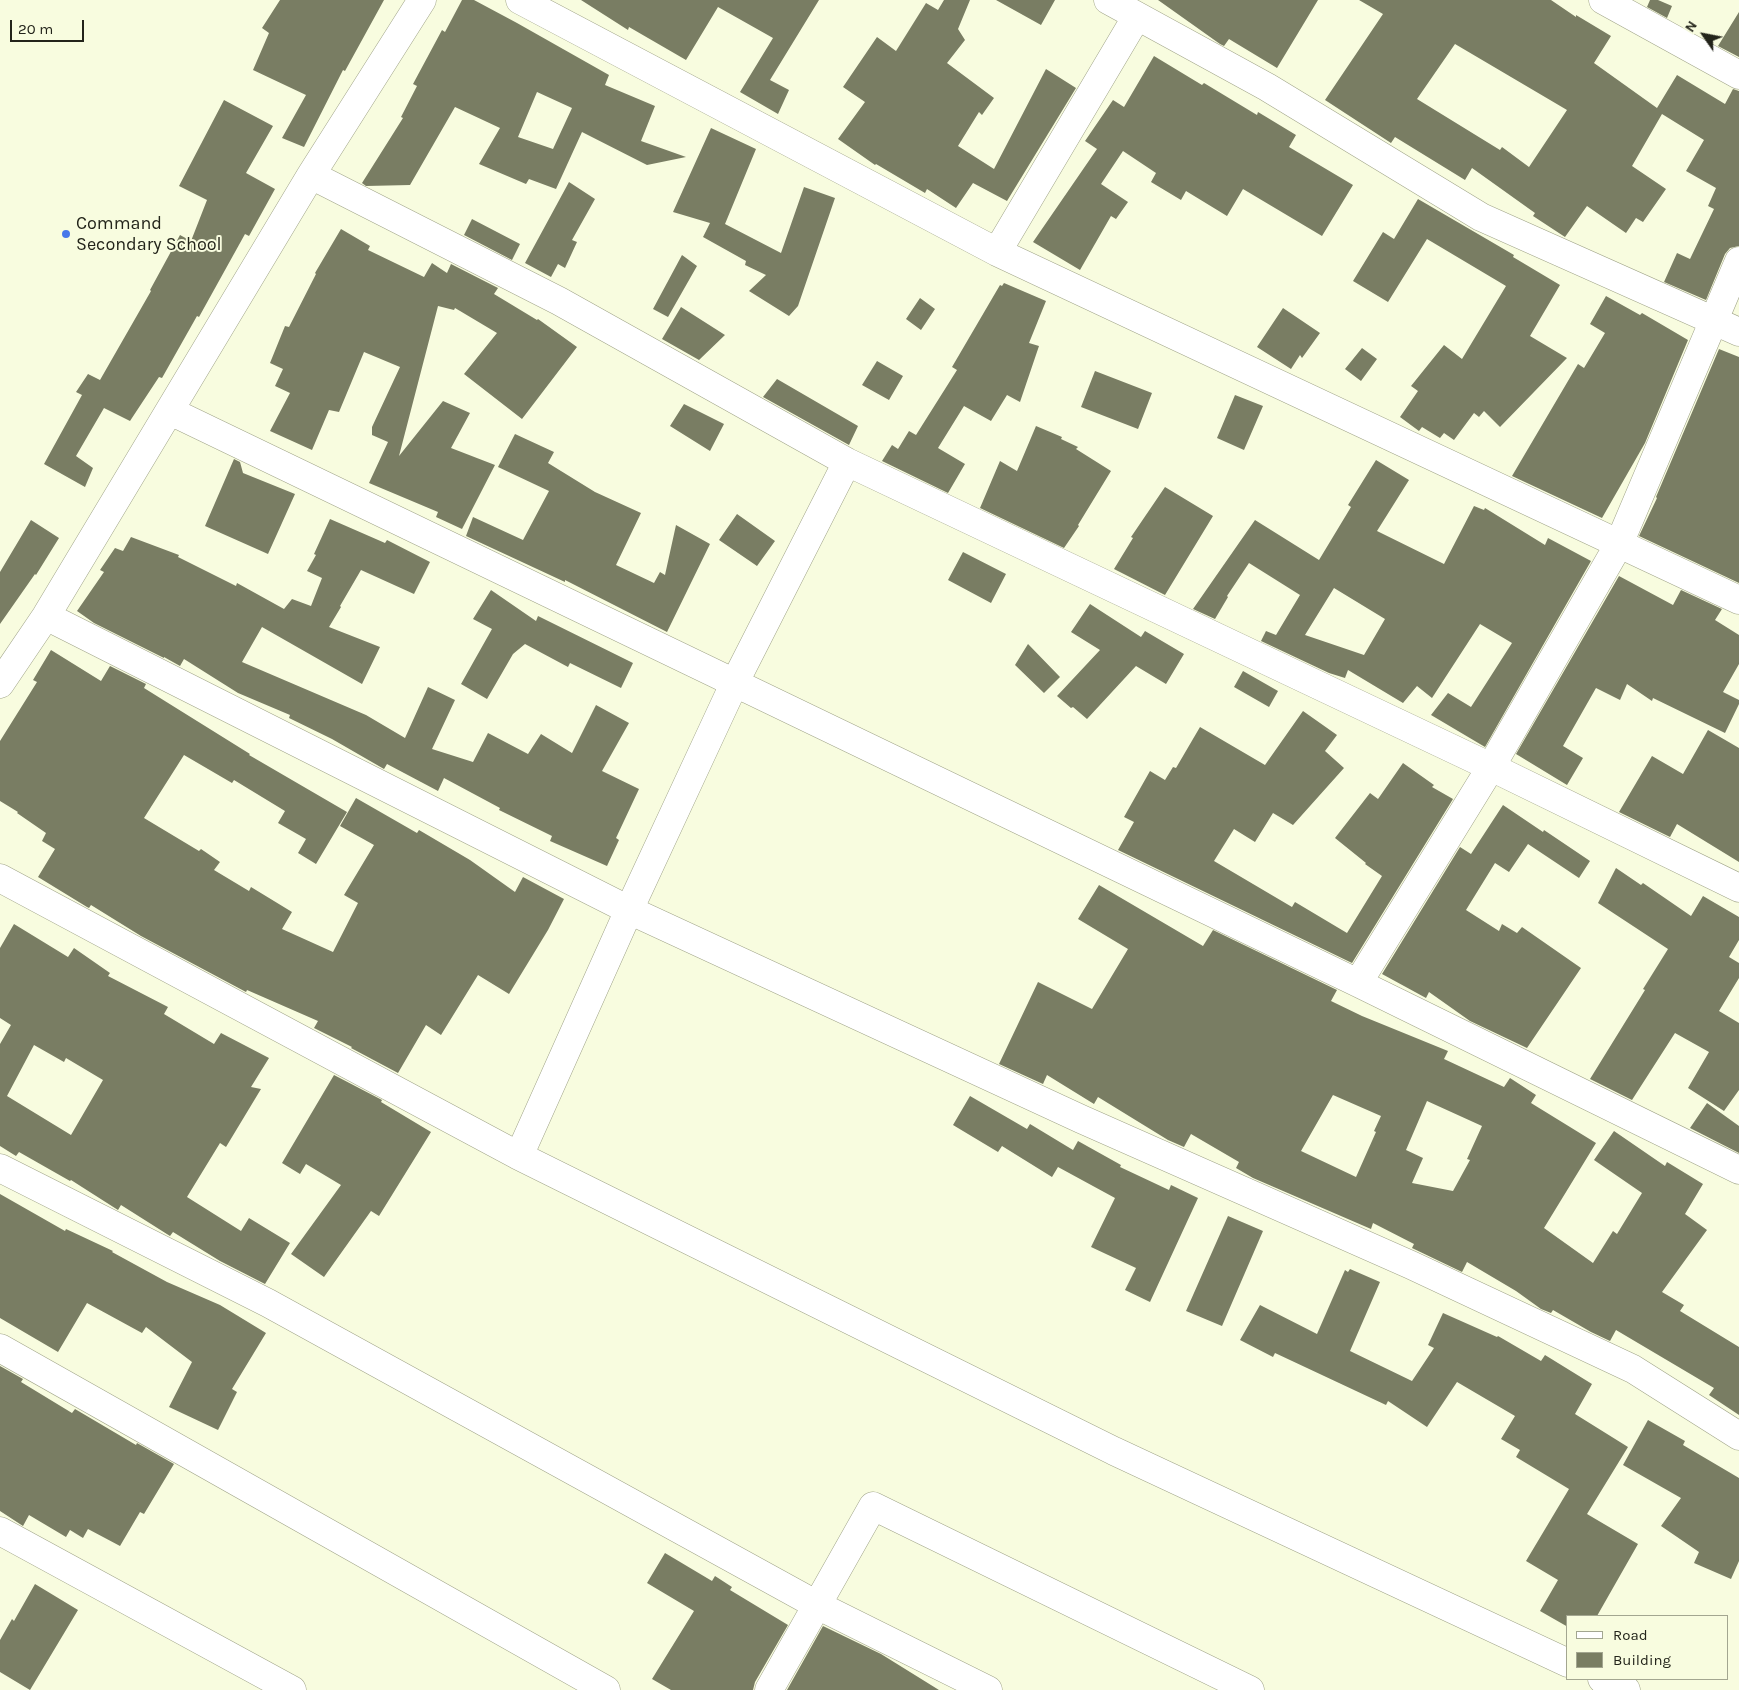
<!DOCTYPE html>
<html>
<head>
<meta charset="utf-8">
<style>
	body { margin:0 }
	#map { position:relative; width:1739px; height:1690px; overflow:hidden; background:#f8fcdf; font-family:Karla,sans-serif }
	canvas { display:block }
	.legend { position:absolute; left:1566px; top:1615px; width:162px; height:65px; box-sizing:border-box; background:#f8fcdf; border:1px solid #a3a690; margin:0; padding:6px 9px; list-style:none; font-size:15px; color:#23241a }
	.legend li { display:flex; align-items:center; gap:10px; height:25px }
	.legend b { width:25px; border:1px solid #a3a690 }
	.north { position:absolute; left:1679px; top:10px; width:50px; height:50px; -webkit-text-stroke:4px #f8fcdf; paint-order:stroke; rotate:303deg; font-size:14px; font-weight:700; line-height:20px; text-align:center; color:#23241a }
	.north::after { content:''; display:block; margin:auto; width:18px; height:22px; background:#23241a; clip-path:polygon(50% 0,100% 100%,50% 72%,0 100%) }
	.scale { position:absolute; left:10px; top:20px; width:74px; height:22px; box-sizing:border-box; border:2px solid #23241a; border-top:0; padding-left:6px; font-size:15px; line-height:18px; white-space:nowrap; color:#23241a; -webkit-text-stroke:4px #f8fcdf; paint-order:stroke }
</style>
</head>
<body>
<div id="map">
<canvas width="1739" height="1690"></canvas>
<ul class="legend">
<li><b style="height:6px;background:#fff"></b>Road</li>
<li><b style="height:14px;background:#797d63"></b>Building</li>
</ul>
<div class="north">N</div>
<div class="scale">20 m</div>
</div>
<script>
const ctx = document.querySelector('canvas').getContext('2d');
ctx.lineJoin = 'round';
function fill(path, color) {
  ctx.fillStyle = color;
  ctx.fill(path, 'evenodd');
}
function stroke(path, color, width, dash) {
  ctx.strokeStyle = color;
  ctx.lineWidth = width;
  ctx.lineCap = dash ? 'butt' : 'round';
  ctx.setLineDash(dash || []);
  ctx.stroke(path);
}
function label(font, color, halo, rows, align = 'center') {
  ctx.font = font + ' Karla,sans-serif';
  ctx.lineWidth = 4;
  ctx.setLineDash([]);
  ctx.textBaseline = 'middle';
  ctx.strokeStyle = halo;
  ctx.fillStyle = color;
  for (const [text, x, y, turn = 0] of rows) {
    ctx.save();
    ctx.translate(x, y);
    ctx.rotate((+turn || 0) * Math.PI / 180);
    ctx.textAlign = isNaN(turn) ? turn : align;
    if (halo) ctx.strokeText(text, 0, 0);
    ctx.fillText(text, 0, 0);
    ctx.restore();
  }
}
const building = new Path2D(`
	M 280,0 L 384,0 L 345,71 L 343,70 L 304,147 L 282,138 L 306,95 L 253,70 L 269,33 L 262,28 Z
	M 462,0 L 474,0 L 517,23 L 609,75 L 605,85 L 655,106 L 641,141 L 686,157 L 647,165 L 582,132 L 556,189 L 529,179 L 526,184 L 479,164 L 500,128 L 455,107 L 410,185 L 366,186 L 362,183 L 403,118 L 401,117 L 417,86 L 413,84 L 442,30 L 445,32 ZM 537,92 L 572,108 L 553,149 L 518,137 Z
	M 581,0 L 819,0 L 770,80 L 789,90 L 778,114 L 740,92 L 773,38 L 718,7 L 686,60 L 629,27 L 628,30 Z
	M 944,0 L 970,0 L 958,29 L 965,40 L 947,63 L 994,98 L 982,115 L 979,112 L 958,146 L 994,169 L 1046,69 L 1076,88 L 1007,201 L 973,183 L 956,208 L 927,189 L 925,193 L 876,164 L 875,165 L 838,139 L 865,102 L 843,87 L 877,37 L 896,51 L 926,3 L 938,10 Z
	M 996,0 L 1055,0 L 1041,25 Z
	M 1158,0 L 1318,0 L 1277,68 L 1229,39 L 1224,46 L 1220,44 Z
	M 1359,0 L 1551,0 L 1576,17 L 1576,15 L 1611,36 L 1594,63 L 1657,108 L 1677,75 L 1725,104 L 1733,89 L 1739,91 L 1739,246 L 1730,248 L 1725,254 L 1706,300 L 1664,282 L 1677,253 L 1690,259 L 1714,209 L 1708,206 L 1716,188 L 1686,171 L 1704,140 L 1662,114 L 1632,166 L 1666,189 L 1643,222 L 1636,218 L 1626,233 L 1587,206 L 1565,237 L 1533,216 L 1535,213 L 1472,168 L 1465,180 L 1395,137 L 1391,143 L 1325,100 L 1383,14 ZM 1455,44 L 1567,110 L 1529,167 L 1502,147 L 1500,150 L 1417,99 Z
	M 1650,0 L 1658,0 L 1672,6 L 1667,18 L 1647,7 Z
	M 1739,12 L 1739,57 L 1718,46 Z
	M 1154,56 L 1202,85 L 1204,83 L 1257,115 L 1258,112 L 1296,135 L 1289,147 L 1353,185 L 1322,236 L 1243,189 L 1227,216 L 1186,191 L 1181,200 L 1151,182 L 1156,173 L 1123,151 L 1101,184 L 1128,202 L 1116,219 L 1111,216 L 1080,270 L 1033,242 L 1097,149 L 1085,141 L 1113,100 L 1124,107 Z
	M 224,100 L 273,126 L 246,173 L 275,189 L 249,236 L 245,234 L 199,317 L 197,316 L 162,378 L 159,377 L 130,421 L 104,408 L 76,456 L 93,468 L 85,487 L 44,464 L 82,395 L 76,392 L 88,374 L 100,380 L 151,291 L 150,290 L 180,235 L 191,241 L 207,200 L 179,186 Z
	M 711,128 L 756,149 L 725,224 L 781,253 L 804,187 L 835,198 L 798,306 L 789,316 L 749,291 L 766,275 L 745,265 L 746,261 L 703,237 L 710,223 L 673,212 Z
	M 569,182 L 595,199 L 572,240 L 577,242 L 565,268 L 558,264 L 551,277 L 525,263 Z
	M 1418,199 L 1514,255 L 1513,257 L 1560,285 L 1530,336 L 1567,358 L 1500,427 L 1484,411 L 1479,417 L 1474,413 L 1454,440 L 1444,433 L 1440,438 L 1422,427 L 1419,431 L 1400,417 L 1418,391 L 1411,386 L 1444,345 L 1462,359 L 1506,286 L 1427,239 L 1388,302 L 1353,281 L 1383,232 L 1394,239 Z
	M 472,219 L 520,244 L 512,260 L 464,235 Z
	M 341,229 L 370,246 L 368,250 L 424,277 L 432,263 L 447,273 L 451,264 L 498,288 L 494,294 L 537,320 L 538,319 L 577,347 L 522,419 L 464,374 L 497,333 L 455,308 L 454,310 L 438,306 L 399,456 L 443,401 L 470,413 L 451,448 L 495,465 L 462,529 L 436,517 L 438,512 L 369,483 L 388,442 L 372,435 L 372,427 L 400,367 L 364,352 L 339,412 L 329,410 L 312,450 L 270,431 L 290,393 L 275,386 L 283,369 L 270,363 L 285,326 L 289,327 L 316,274 L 315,273 Z
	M 682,255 L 697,266 L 668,317 L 653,309 Z
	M 1004,283 L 1046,301 L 1029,343 L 1039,346 L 1020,402 L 1007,395 L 991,421 L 964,406 L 938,448 L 965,464 L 948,493 L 882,461 L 892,445 L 898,449 L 909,431 L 916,435 L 957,370 L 952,367 L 1000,285 L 1002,286 Z
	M 1606,296 L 1640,315 L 1642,313 L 1688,340 L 1645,443 L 1602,518 L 1512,476 L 1578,364 L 1584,368 L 1605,333 L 1590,324 Z
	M 920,298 L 935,309 L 921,330 L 906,319 Z
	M 681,307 L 725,335 L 699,360 L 662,339 Z
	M 1283,308 L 1320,333 L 1302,358 L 1300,355 L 1291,369 L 1257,347 Z
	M 1362,348 L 1377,359 L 1361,381 L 1345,369 Z
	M 1719,349 L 1739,357 L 1739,583 L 1639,536 L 1657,498 L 1656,497 Z
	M 877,361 L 903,376 L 889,400 L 862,385 Z
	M 1095,371 L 1152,393 L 1138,429 L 1081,407 Z
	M 777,379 L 858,426 L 849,445 L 763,397 Z
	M 1235,395 L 1263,406 L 1244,450 L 1217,438 Z
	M 684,404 L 724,424 L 710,451 L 670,426 Z
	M 1036,426 L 1062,437 L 1061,439 L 1078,447 L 1076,449 L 1111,471 L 1078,525 L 1079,526 L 1064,548 L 980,508 L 1000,461 L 1017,471 Z
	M 515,434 L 554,452 L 548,463 L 595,492 L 641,513 L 616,565 L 654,583 L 660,572 L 665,575 L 676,525 L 710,544 L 667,632 L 565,580 L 565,582 L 466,536 L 473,517 L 523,540 L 549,491 L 498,467 Z
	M 234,459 L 240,462 L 243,473 L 295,494 L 268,554 L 205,526 Z
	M 1376,460 L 1409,480 L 1377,531 L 1444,564 L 1474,506 L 1484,510 L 1485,508 L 1545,545 L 1548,538 L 1591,561 L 1485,747 L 1431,715 L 1448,693 L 1471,707 L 1512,643 L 1480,624 L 1432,698 L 1417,686 L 1403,703 L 1348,670 L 1345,678 L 1329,673 L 1261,641 L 1266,631 L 1276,635 L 1300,595 L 1249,563 L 1227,596 L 1228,597 L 1215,619 L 1193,609 L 1255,520 L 1319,560 L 1351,507 L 1348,505 ZM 1334,588 L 1385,619 L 1364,655 L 1305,635 Z
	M 1165,487 L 1213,516 L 1165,595 L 1114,569 L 1133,538 L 1131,537 Z
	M 737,514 L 775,541 L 757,566 L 719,540 Z
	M 330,519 L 385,543 L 387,540 L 430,562 L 414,594 L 361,570 L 340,606 L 341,607 L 329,627 L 380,647 L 362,684 L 262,627 L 242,662 L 366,715 L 405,738 L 428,687 L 455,700 L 432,749 L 473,762 L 488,733 L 528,754 L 541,734 L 572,753 L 596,705 L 629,723 L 602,771 L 639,789 L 616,838 L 619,840 L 607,866 L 550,841 L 552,836 L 499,810 L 500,808 L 444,778 L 438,791 L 387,764 L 384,769 L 332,739 L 289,718 L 290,715 L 238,693 L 184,659 L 180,666 L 164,657 L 164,658 L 94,623 L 77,611 L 104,572 L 100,570 L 115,548 L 123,551 L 131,537 L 179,555 L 178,557 L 236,586 L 237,583 L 284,609 L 292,599 L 311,606 L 322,578 L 307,571 L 316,555 L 314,554 Z
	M 31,520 L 59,538 L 36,575 L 35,574 L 0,624 L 0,572 Z
	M 963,552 L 1006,574 L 991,603 L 948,580 Z
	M 1619,576 L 1673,605 L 1681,590 L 1722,609 L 1715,620 L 1739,635 L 1739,664 L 1723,692 L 1739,700 L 1739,704 L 1725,733 L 1653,698 L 1652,701 L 1627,684 L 1620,700 L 1596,688 L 1563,746 L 1583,758 L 1567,785 L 1516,754 Z
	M 491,590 L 536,621 L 538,616 L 633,663 L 621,688 L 570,663 L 568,667 L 525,644 L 513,654 L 487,699 L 461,684 L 492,629 L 473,619 Z
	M 1090,604 L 1141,637 L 1145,631 L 1184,654 L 1166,684 L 1136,666 L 1087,719 L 1073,707 L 1071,708 L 1057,696 L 1100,650 L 1071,632 Z
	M 1028,644 L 1060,677 L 1044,693 L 1015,665 Z
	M 51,650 L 101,681 L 110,666 L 146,684 L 144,688 L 250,754 L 249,755 L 347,812 L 316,864 L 298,853 L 306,839 L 278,823 L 285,811 L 234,780 L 232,783 L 184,755 L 144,818 L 199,851 L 201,849 L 220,862 L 214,870 L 249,891 L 251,887 L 292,912 L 282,929 L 333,952 L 358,903 L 344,895 L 374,845 L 340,826 L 356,798 L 417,833 L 419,830 L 470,860 L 515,892 L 523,877 L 564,899 L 548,930 L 509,994 L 478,975 L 441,1035 L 426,1025 L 398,1073 L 351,1048 L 352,1047 L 314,1028 L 318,1021 L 247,990 L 246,992 L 141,936 L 91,905 L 89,908 L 87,907 L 38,877 L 55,849 L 42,841 L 46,833 L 17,813 L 18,812 L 0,801 L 0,741 L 37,682 L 33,680 Z
	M 1243,671 L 1278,691 L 1269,707 L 1234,687 Z
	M 1303,711 L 1337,735 L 1325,751 L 1344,768 L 1293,825 L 1273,813 L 1255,842 L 1234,829 L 1214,861 L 1292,907 L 1295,902 L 1347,933 L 1382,876 L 1365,864 L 1366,863 L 1335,838 L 1370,793 L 1378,799 L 1403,763 L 1434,785 L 1432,787 L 1453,799 L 1352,963 L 1118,850 L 1134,822 L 1124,817 L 1150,771 L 1165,780 L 1173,767 L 1176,768 L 1200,727 L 1265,765 Z
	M 1708,730 L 1739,748 L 1739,862 L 1677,824 L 1670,837 L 1619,812 L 1652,756 L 1683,774 Z
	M 1503,805 L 1543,832 L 1544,830 L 1590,861 L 1579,878 L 1528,844 L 1509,872 L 1495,863 L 1466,910 L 1499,931 L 1502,924 L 1517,933 L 1522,927 L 1581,968 L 1527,1048 L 1470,1021 L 1429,992 L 1426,998 L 1382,974 L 1460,847 L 1471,854 Z
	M 1616,868 L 1641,885 L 1643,883 L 1691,916 L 1703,896 L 1739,917 L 1739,940 L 1729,957 L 1739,963 L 1739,978 L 1719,1011 L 1739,1023 L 1739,1090 L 1724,1111 L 1688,1088 L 1709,1052 L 1675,1033 L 1632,1100 L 1590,1079 L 1645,990 L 1643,989 L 1668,949 L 1598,903 Z
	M 1099,885 L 1203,946 L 1213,930 L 1337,990 L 1331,1001 L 1362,1016 L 1448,1051 L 1444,1059 L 1504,1087 L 1510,1078 L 1536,1095 L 1531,1103 L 1596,1143 L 1544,1228 L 1593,1263 L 1613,1231 L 1617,1234 L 1642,1193 L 1594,1160 L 1614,1131 L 1665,1166 L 1667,1162 L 1703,1184 L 1685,1214 L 1707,1230 L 1662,1292 L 1684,1305 L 1680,1311 L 1739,1347 L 1739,1415 L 1709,1395 L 1714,1388 L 1616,1330 L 1610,1341 L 1591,1332 L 1553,1310 L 1551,1313 L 1541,1309 L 1516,1291 L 1467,1262 L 1462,1272 L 1412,1248 L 1414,1244 L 1373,1223 L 1371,1229 L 1253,1178 L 1236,1168 L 1239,1162 L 1191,1134 L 1184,1147 L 1168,1140 L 1098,1097 L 1094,1104 L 1047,1075 L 1043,1084 L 999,1064 L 1038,982 L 1092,1009 L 1128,949 L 1078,919 ZM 1333,1095 L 1381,1116 L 1374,1131 L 1376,1132 L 1356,1177 L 1301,1151 ZM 1427,1101 L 1482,1126 L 1467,1159 L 1470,1160 L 1453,1191 L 1412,1183 L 1423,1158 L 1406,1150 Z
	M 14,924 L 68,957 L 74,948 L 110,973 L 108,976 L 168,1007 L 164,1014 L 214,1044 L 221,1033 L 269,1058 L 251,1087 L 261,1089 L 226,1147 L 220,1143 L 187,1197 L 241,1231 L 249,1218 L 290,1243 L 265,1284 L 220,1261 L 173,1232 L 170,1236 L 121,1205 L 118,1210 L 71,1180 L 70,1181 L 19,1152 L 16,1156 L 0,1146 L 0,1044 L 11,1025 L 0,1018 L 0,948 ZM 34,1045 L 64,1062 L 66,1058 L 103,1080 L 71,1135 L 7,1096 Z
	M 334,1075 L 382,1100 L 381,1102 L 431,1132 L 379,1216 L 371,1211 L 324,1277 L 291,1254 L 341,1185 L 306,1164 L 300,1174 L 282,1163 Z
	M 970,1096 L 1027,1129 L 1030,1124 L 1073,1150 L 1078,1141 L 1121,1165 L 1120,1167 L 1169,1190 L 1171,1185 L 1198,1198 L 1150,1302 L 1125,1290 L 1136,1268 L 1091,1247 L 1115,1198 L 1058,1167 L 1052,1177 L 1002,1146 L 998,1152 L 953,1125 Z
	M 1707,1103 L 1739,1126 L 1739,1153 L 1690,1128 Z
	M 0,1194 L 65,1231 L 66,1229 L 113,1251 L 112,1252 L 167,1282 L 220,1305 L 266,1333 L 232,1389 L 237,1392 L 218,1430 L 169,1407 L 192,1362 L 146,1327 L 142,1333 L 87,1303 L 58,1352 L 0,1318 Z
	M 1228,1216 L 1263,1231 L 1222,1326 L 1186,1311 Z
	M 1350,1269 L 1380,1282 L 1350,1351 L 1412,1381 L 1434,1348 L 1428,1345 L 1443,1313 L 1497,1337 L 1498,1336 L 1541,1361 L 1545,1355 L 1592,1384 L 1575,1414 L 1628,1447 L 1587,1514 L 1638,1544 L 1597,1616 L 1568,1616 L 1568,1627 L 1540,1611 L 1558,1580 L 1526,1561 L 1569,1489 L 1516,1457 L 1520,1450 L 1501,1439 L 1515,1416 L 1457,1382 L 1427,1427 L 1388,1401 L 1386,1405 L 1275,1353 L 1273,1357 L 1240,1340 L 1260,1305 L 1317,1334 L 1345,1270 L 1348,1272 Z
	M 0,1366 L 23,1379 L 21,1382 L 72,1413 L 75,1409 L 136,1445 L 137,1443 L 174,1464 L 144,1514 L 140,1512 L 120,1546 L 88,1529 L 83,1538 L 70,1530 L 66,1537 L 29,1515 L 23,1526 L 0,1511 Z
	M 1648,1420 L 1685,1441 L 1683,1445 L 1739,1478 L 1739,1561 L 1731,1579 L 1694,1563 L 1699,1552 L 1661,1526 L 1681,1498 L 1623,1465 Z
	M 665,1553 L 712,1581 L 715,1576 L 732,1587 L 730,1590 L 788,1625 L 755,1682 L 753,1690 L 671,1690 L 652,1679 L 694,1611 L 647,1583 Z
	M 35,1584 L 78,1610 L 30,1690 L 0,1672 L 0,1640 L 12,1619 L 14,1621 Z
	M 823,1626 L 881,1654 L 939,1690 L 787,1690 Z`);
const minor = new Path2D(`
	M 520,0 L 997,252 L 1739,600
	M 1108,0 L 1267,87 L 1481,217 L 1739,332
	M 1603,0 L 1739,75
	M 311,175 L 559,301 L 847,462 L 1491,767 L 1739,888
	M 997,252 L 1137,16
	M 170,411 L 1358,983 L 1739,1170
	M 46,616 L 629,910 L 1081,1119 L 1411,1265 L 1633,1369 L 1739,1436
	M 0,684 L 46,616 L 311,175 L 422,0
	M 0,878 L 519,1156 L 1114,1451 L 1568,1663
	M 1358,983 L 1491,767 L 1619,544 L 1739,261
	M 519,1156 L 629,910 L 735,682 L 847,462
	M 0,1168 L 268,1303 L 817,1605 L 988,1690
	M 0,1348 L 606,1690
	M 0,1531 L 292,1690
	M 1602,1679 L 1626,1690
	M 769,1690 L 873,1506 L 1250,1690`);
const markers = [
	[66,234,5,"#4777e9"]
];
const poiNames = [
	["Command",76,224],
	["Secondary School",76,245]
];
fill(building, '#797d63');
stroke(minor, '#a0a489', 29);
stroke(minor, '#fff', 28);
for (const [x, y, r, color] of markers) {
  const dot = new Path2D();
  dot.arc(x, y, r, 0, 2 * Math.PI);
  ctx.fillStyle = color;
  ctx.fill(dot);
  stroke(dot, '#f8fcdf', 2);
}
label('18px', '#23241a', '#f8fcdf', poiNames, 'left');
</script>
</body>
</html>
